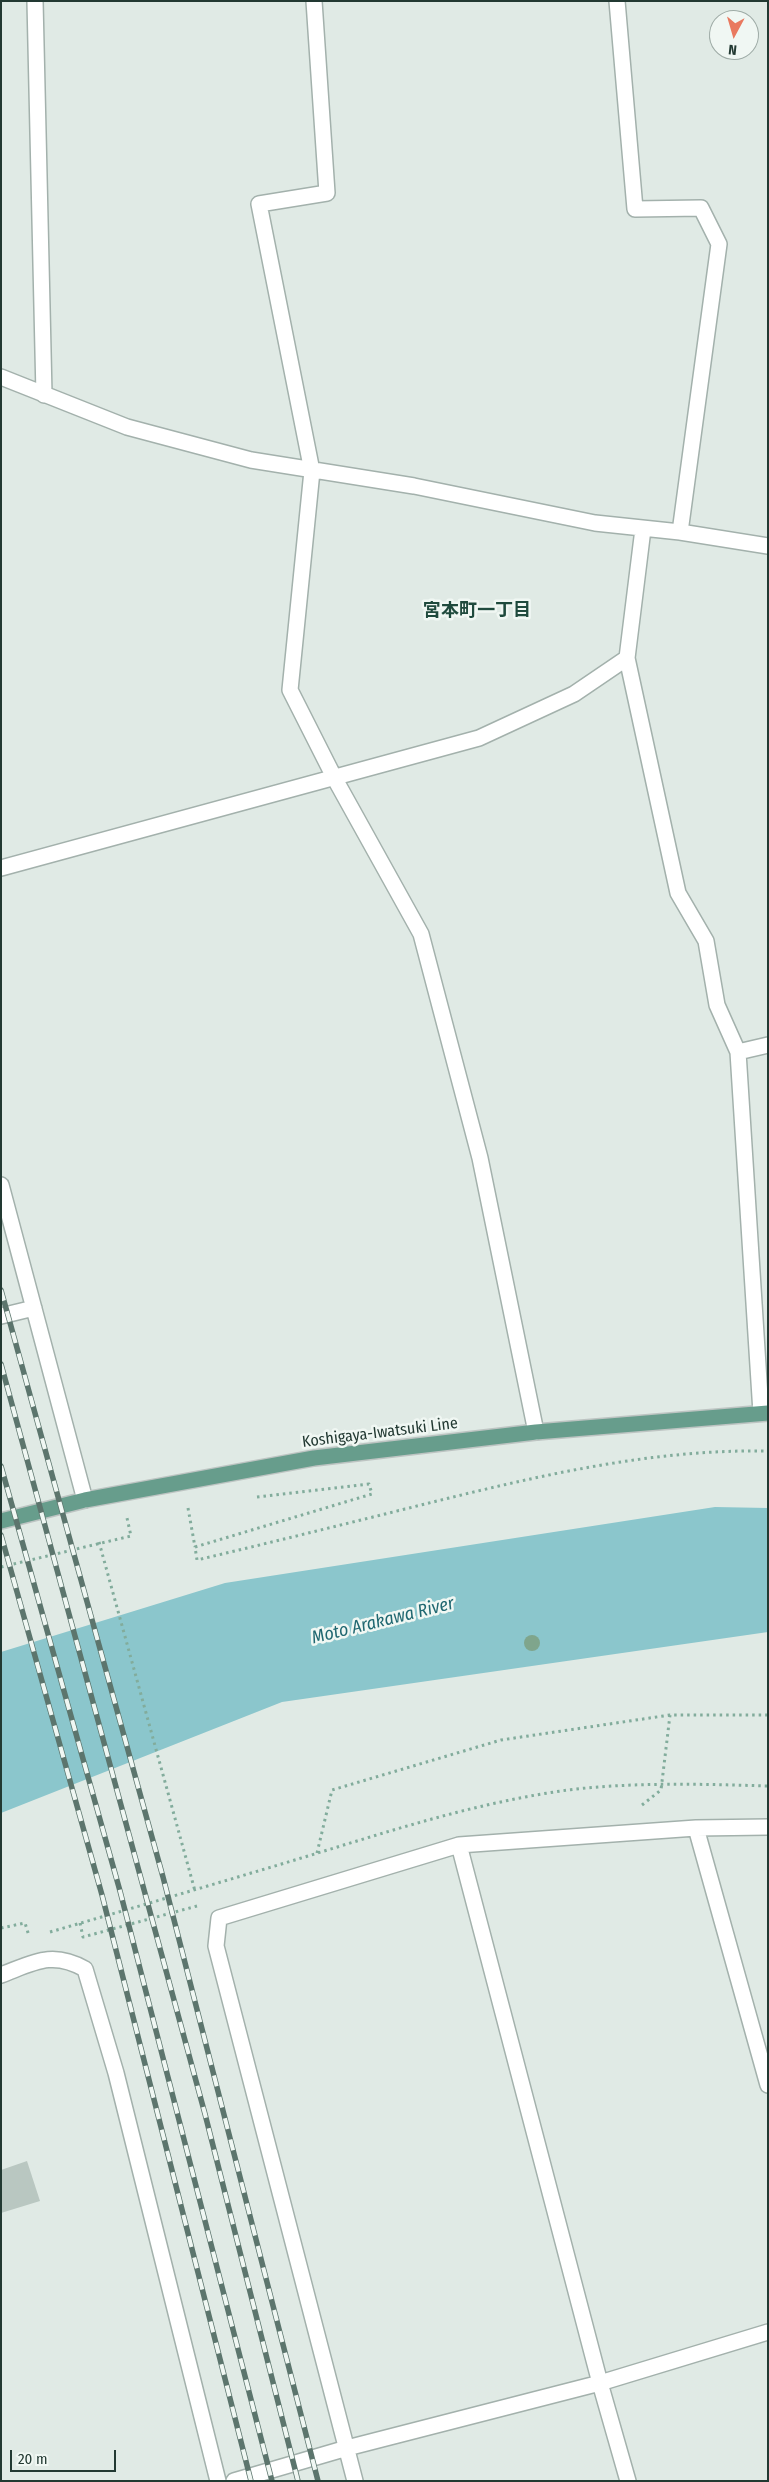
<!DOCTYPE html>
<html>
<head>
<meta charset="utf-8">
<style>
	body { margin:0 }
	#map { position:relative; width:769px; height:2482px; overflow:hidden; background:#e0eae5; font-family:"Fira Sans Condensed",sans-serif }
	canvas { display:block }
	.frame { position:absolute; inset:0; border:2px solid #223932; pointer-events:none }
	.north { position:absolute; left:709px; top:10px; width:50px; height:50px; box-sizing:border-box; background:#f0f7f3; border:1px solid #9eaba6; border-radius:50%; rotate:186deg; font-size:14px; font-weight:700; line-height:20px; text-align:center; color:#223932 }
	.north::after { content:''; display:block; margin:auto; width:18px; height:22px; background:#e9795f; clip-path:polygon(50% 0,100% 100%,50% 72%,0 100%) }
	.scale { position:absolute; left:10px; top:2450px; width:106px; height:22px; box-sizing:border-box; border:2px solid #223932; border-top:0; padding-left:6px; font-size:15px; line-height:18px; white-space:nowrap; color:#223932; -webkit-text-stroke:4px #f0f7f3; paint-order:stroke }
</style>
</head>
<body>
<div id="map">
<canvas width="769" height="2482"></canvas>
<div class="frame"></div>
<div class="north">N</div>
<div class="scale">20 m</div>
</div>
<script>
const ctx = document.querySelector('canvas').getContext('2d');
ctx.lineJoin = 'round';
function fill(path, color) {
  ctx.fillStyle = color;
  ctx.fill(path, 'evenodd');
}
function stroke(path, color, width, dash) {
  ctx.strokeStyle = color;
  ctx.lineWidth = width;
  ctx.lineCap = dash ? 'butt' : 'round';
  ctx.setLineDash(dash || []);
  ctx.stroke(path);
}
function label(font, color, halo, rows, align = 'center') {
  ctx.font = font + ' "Fira Sans Condensed","Noto Sans JP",sans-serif';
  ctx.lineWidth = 5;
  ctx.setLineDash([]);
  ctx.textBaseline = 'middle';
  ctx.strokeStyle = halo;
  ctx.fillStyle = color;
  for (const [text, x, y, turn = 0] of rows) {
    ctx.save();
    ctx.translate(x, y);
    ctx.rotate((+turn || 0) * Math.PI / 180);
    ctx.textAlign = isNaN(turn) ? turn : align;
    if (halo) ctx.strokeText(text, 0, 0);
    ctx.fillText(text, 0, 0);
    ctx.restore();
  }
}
const water = new Path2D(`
	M 715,1507 L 768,1508 L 768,1632 L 282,1702 L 1,1813 L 1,1652 L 225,1583 Z`);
const building = new Path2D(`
	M 27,2161 L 40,2201 L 1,2213 L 1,2170 Z`);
const path = new Path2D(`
	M 257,1497 L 369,1484 L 372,1494 L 195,1547 L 197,1560 C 273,1542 349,1523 425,1504 C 537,1476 651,1449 768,1451
	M 188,1508 L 195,1547
	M 99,1542 L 195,1891
	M 1,1567 L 131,1536 L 127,1518
	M 642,1805 L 661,1790 L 670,1715
	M 317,1853 L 332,1790 L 501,1740 L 670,1715 L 768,1715
	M 80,1923 L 83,1937 L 197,1906
	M 1,1928 L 25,1923 L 29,1936
	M 50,1932 C 136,1907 222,1882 308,1856 C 393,1830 479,1802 568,1790 C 634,1782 701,1784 768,1786`);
const minor = new Path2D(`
	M 35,1 L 44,395
	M 314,1 L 327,193 L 259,204 L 312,471 L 290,690 L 335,779 L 421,934 L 480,1158 L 536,1432
	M 617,1 L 635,209 L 701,208 L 719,244 L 680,532
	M 1,377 L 127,427 L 251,460 L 414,486 L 595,523 L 680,532 L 768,546
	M 643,529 L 627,658 L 678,893 L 706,941 L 717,1005 L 738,1052 L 761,1413
	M 1,868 L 479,738 L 574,694 L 627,658
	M 738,1052 L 768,1045
	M 1,1185 L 85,1500
	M 1,1316 L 34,1308
	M 696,1828 L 768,2085
	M 459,1845 L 600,2383 L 628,2481
	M 1,1975 C 33,1963 52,1950 85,1969 L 116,2073 L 218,2481
	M 234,2481 L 347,2448 L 600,2383 L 768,2332
	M 355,2481 L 216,1946 L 219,1918 L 459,1845 L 696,1828 L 768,1827`);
const major = new Path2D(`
	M 1,1521 L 85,1500 L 314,1458 L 536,1432 L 768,1413`);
const rail = new Path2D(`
	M 1,1290 L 163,1877 L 318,2481
	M 1,1364 L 205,2114 L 298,2481
	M 1,1466 L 120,1891 L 272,2481
	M 1,1535 L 102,1895 L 251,2481`);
const trees = [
	[532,1643]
];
const streetNames = [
	["Koshigaya-Iwatsuki Line",380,1433,-7]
];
const neighbourhoodNames = [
	["宮本町一丁目",477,611]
];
const waterNames = [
	["Moto Arakawa River",383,1621,-14]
];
fill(water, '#8bc6cc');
fill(building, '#b9c7c1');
stroke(minor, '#a3b1ac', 18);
stroke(major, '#bdc4c2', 18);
stroke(path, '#82ac9c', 3, [2.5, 4]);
stroke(minor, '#fff', 15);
stroke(major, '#679d8c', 15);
stroke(rail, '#5c756d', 5.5);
stroke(rail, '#f0f7f3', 4, [11]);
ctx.fillStyle = '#7fa58c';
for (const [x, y] of trees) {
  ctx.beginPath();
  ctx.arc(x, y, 8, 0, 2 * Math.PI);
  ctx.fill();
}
label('16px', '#223932', '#f0f7f3', streetNames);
label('bold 18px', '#1f4a3d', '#f0f7f3', neighbourhoodNames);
label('italic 18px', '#206871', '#f0f7f3', waterNames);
</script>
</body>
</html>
